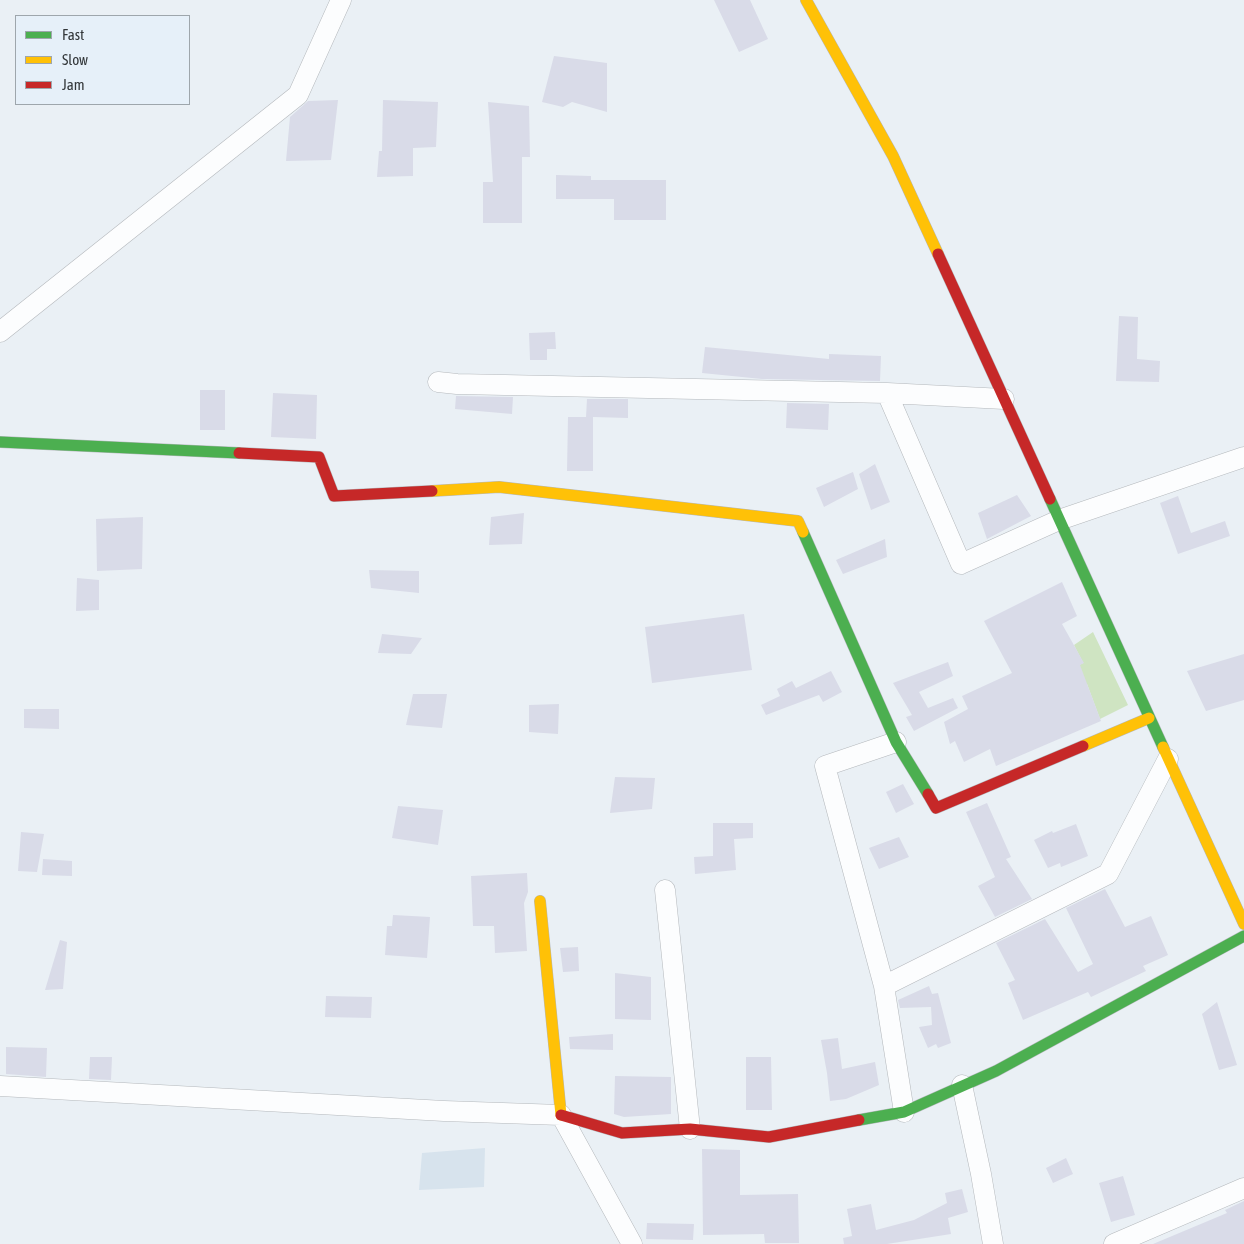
<!DOCTYPE html>
<html>
<head>
<meta charset="utf-8">
<style>
	body { margin:0 }
	#map { position:relative; width:1244px; height:1244px; overflow:hidden; background:#eaf0f5; font-family:"Asap Condensed",sans-serif }
	canvas { display:block }
	.legend { position:absolute; left:15px; top:15px; width:175px; height:90px; box-sizing:border-box; background:#e6f0f9; border:1px solid #9ea6ac; margin:0; padding:6px 9px; list-style:none; font-size:15px; color:#323639 }
	.legend li { display:flex; align-items:center; gap:10px; height:25px }
	.legend b { width:25px; border:1px solid #9ea6ac }
</style>
</head>
<body>
<div id="map">
<canvas width="1244" height="1244"></canvas>
<ul class="legend">
<li><b style="height:6px;background:#4caf50"></b>Fast</li>
<li><b style="height:6px;background:#ffc107"></b>Slow</li>
<li><b style="height:6px;background:#c62828"></b>Jam</li>
</ul>
</div>
<script>
const ctx = document.querySelector('canvas').getContext('2d');
ctx.lineJoin = 'round';
function fill(path, color) {
  ctx.fillStyle = color;
  ctx.fill(path, 'evenodd');
}
function stroke(path, color, width, dash) {
  ctx.strokeStyle = color;
  ctx.lineWidth = width;
  ctx.lineCap = dash ? 'butt' : 'round';
  ctx.setLineDash(dash || []);
  ctx.stroke(path);
}
const built = new Path2D(`
	M 485,1148 L 484,1187 L 419,1190 L 422,1153 Z`);
const green = new Path2D(`
	M 1093,632 L 1128,705 L 1100,719 L 1087,684 L 999,721 L 991,709 L 1083,663 L 1074,645 Z`);
const building = new Path2D(`
	M 714,0 L 750,0 L 768,39 L 739,52 Z
	M 554,56 L 607,63 L 607,112 L 572,102 L 563,107 L 542,102 Z
	M 338,100 L 331,160 L 286,161 L 290,117 L 308,101 Z
	M 383,100 L 438,102 L 436,147 L 413,148 L 413,176 L 377,177 L 379,151 L 382,151 Z
	M 488,102 L 529,106 L 530,157 L 522,157 L 522,223 L 483,223 L 483,182 L 493,182 Z
	M 556,175 L 591,176 L 591,180 L 666,180 L 666,220 L 614,220 L 614,199 L 556,199 Z
	M 1119,316 L 1138,317 L 1137,359 L 1160,361 L 1159,382 L 1116,381 Z
	M 555,332 L 556,349 L 547,349 L 547,360 L 530,360 L 529,333 Z
	M 705,347 L 829,359 L 829,354 L 881,356 L 880,381 L 762,379 L 702,373 Z
	M 200,390 L 225,390 L 225,430 L 200,430 Z
	M 273,393 L 317,395 L 316,439 L 271,437 Z
	M 456,396 L 513,397 L 512,414 L 455,409 Z
	M 587,399 L 628,399 L 628,418 L 593,417 L 593,471 L 567,471 L 568,417 L 586,417 Z
	M 787,403 L 829,404 L 828,430 L 786,428 Z
	M 875,464 L 890,502 L 871,510 L 859,474 Z
	M 853,472 L 858,489 L 824,507 L 816,488 Z
	M 1017,495 L 1031,516 L 987,539 L 978,513 Z
	M 1178,496 L 1191,533 L 1225,521 L 1230,536 L 1178,554 L 1160,503 Z
	M 524,513 L 522,544 L 489,545 L 491,517 Z
	M 143,517 L 142,569 L 97,571 L 96,519 Z
	M 885,539 L 887,557 L 843,574 L 836,560 Z
	M 369,570 L 419,571 L 419,593 L 371,588 Z
	M 77,578 L 99,580 L 99,610 L 76,611 Z
	M 1062,582 L 1077,616 L 1062,624 L 1084,663 L 1080,665 L 1101,721 L 996,766 L 990,749 L 964,762 L 955,741 L 950,744 L 944,722 L 968,709 L 962,696 L 1012,673 L 984,621 Z
	M 744,614 L 752,670 L 652,683 L 645,627 Z
	M 382,634 L 422,638 L 411,654 L 378,653 Z
	M 1244,654 L 1244,700 L 1206,711 L 1187,671 Z
	M 948,662 L 953,676 L 919,692 L 928,708 L 953,698 L 958,708 L 914,731 L 906,717 L 912,715 L 893,683 Z
	M 831,671 L 842,692 L 823,702 L 819,695 L 766,715 L 761,705 L 780,696 L 777,689 L 792,681 L 796,688 Z
	M 413,694 L 447,694 L 442,728 L 406,725 Z
	M 559,704 L 558,734 L 529,732 L 529,705 Z
	M 24,709 L 59,709 L 59,729 L 24,728 Z
	M 615,777 L 655,778 L 652,809 L 610,813 Z
	M 903,784 L 914,804 L 896,813 L 886,792 Z
	M 987,803 L 1011,857 L 1006,859 L 1032,899 L 995,917 L 978,886 L 995,877 L 966,812 Z
	M 398,806 L 443,810 L 438,845 L 392,838 Z
	M 713,823 L 753,823 L 753,838 L 734,839 L 736,870 L 695,874 L 694,857 L 713,856 Z
	M 1076,824 L 1088,856 L 1061,867 L 1060,863 L 1048,868 L 1034,840 L 1052,831 L 1053,833 Z
	M 21,832 L 44,834 L 37,872 L 18,871 Z
	M 899,837 L 909,857 L 879,869 L 869,848 Z
	M 43,859 L 72,861 L 72,876 L 42,875 Z
	M 527,873 L 528,892 L 524,903 L 527,951 L 495,953 L 494,926 L 473,926 L 471,876 Z
	M 1105,889 L 1125,927 L 1151,916 L 1168,955 L 1143,966 L 1146,971 L 1091,997 L 1088,992 L 1023,1020 L 1008,983 L 1015,980 L 996,943 L 1045,919 L 1078,972 L 1093,964 L 1066,908 Z
	M 393,915 L 430,917 L 427,958 L 385,955 L 387,926 L 392,926 Z
	M 60,940 L 67,942 L 63,989 L 45,990 Z
	M 578,947 L 579,971 L 563,972 L 560,948 Z
	M 615,973 L 651,977 L 651,1020 L 615,1019 Z
	M 929,986 L 932,994 L 938,993 L 951,1043 L 938,1048 L 936,1044 L 928,1048 L 919,1027 L 932,1025 L 931,1007 L 900,1008 L 898,1000 Z
	M 326,996 L 372,997 L 371,1018 L 325,1017 Z
	M 1217,1002 L 1237,1065 L 1219,1070 L 1202,1014 Z
	M 613,1034 L 613,1050 L 570,1049 L 569,1037 Z
	M 838,1038 L 842,1069 L 875,1062 L 879,1085 L 846,1099 L 830,1101 L 827,1073 L 821,1040 Z
	M 6,1047 L 47,1048 L 46,1077 L 6,1074 Z
	M 90,1057 L 112,1057 L 111,1080 L 89,1079 Z
	M 746,1057 L 771,1057 L 772,1110 L 746,1110 Z
	M 615,1076 L 671,1077 L 671,1114 L 624,1117 L 614,1114 Z
	M 702,1149 L 740,1150 L 740,1195 L 798,1194 L 799,1243 L 765,1243 L 764,1234 L 703,1235 Z
	M 1066,1158 L 1073,1174 L 1053,1183 L 1046,1168 Z
	M 1123,1176 L 1135,1215 L 1111,1222 L 1099,1183 Z
	M 962,1189 L 968,1212 L 948,1218 L 951,1234 L 887,1244 L 844,1244 L 843,1238 L 852,1236 L 847,1209 L 871,1204 L 876,1230 L 914,1220 L 947,1203 L 945,1193 Z
	M 1244,1201 L 1244,1244 L 1153,1244 L 1227,1213 L 1225,1210 Z
	M 647,1223 L 694,1224 L 693,1240 L 646,1239 Z`);
const street = new Path2D(`
	M 0,332 L 298,95 L 341,0
	M 438,382 L 457,384 L 887,393 L 1004,399
	M 887,393 L 961,564 L 1059,520 L 1244,457
	M 665,890 L 690,1129
	M 884,986 L 825,766 L 896,742
	M 962,1085 L 981,1174 L 993,1244
	M 0,1086 L 444,1111 L 561,1115 L 632,1244
	M 904,1112 L 884,986 L 1108,874 L 1168,759
	M 1114,1244 L 1244,1188`);
const fast = new Path2D(`
	M 0,442 L 239,453
	M 1050,499 L 1163,747
	M 803,532 L 896,742 L 928,794
	M 859,1120 L 904,1112 L 996,1071 L 1244,936`);
const slow = new Path2D(`
	M 806,0 L 893,156 L 938,254
	M 432,491 L 499,487 L 798,521 L 803,532
	M 1083,746 L 1149,718
	M 1163,747 L 1244,924
	M 540,901 L 561,1115`);
const jam = new Path2D(`
	M 938,254 L 1050,499
	M 239,453 L 319,457 L 334,496 L 432,491
	M 928,794 L 936,808 L 1083,746
	M 561,1115 L 622,1133 L 690,1129 L 769,1137 L 859,1120`);
fill(built, '#d7e3ed');
fill(green, '#cfe4c2');
fill(building, '#d9dbe8');
stroke(street, '#b4b8bc', 21);
stroke(fast, '#b4b8bc', 12);
stroke(slow, '#b4b8bc', 12);
stroke(jam, '#b4b8bc', 12);
stroke(street, '#fcfdfe', 20);
stroke(fast, '#4caf50', 11);
stroke(slow, '#ffc107', 11);
stroke(jam, '#c62828', 11);
</script>
</body>
</html>
